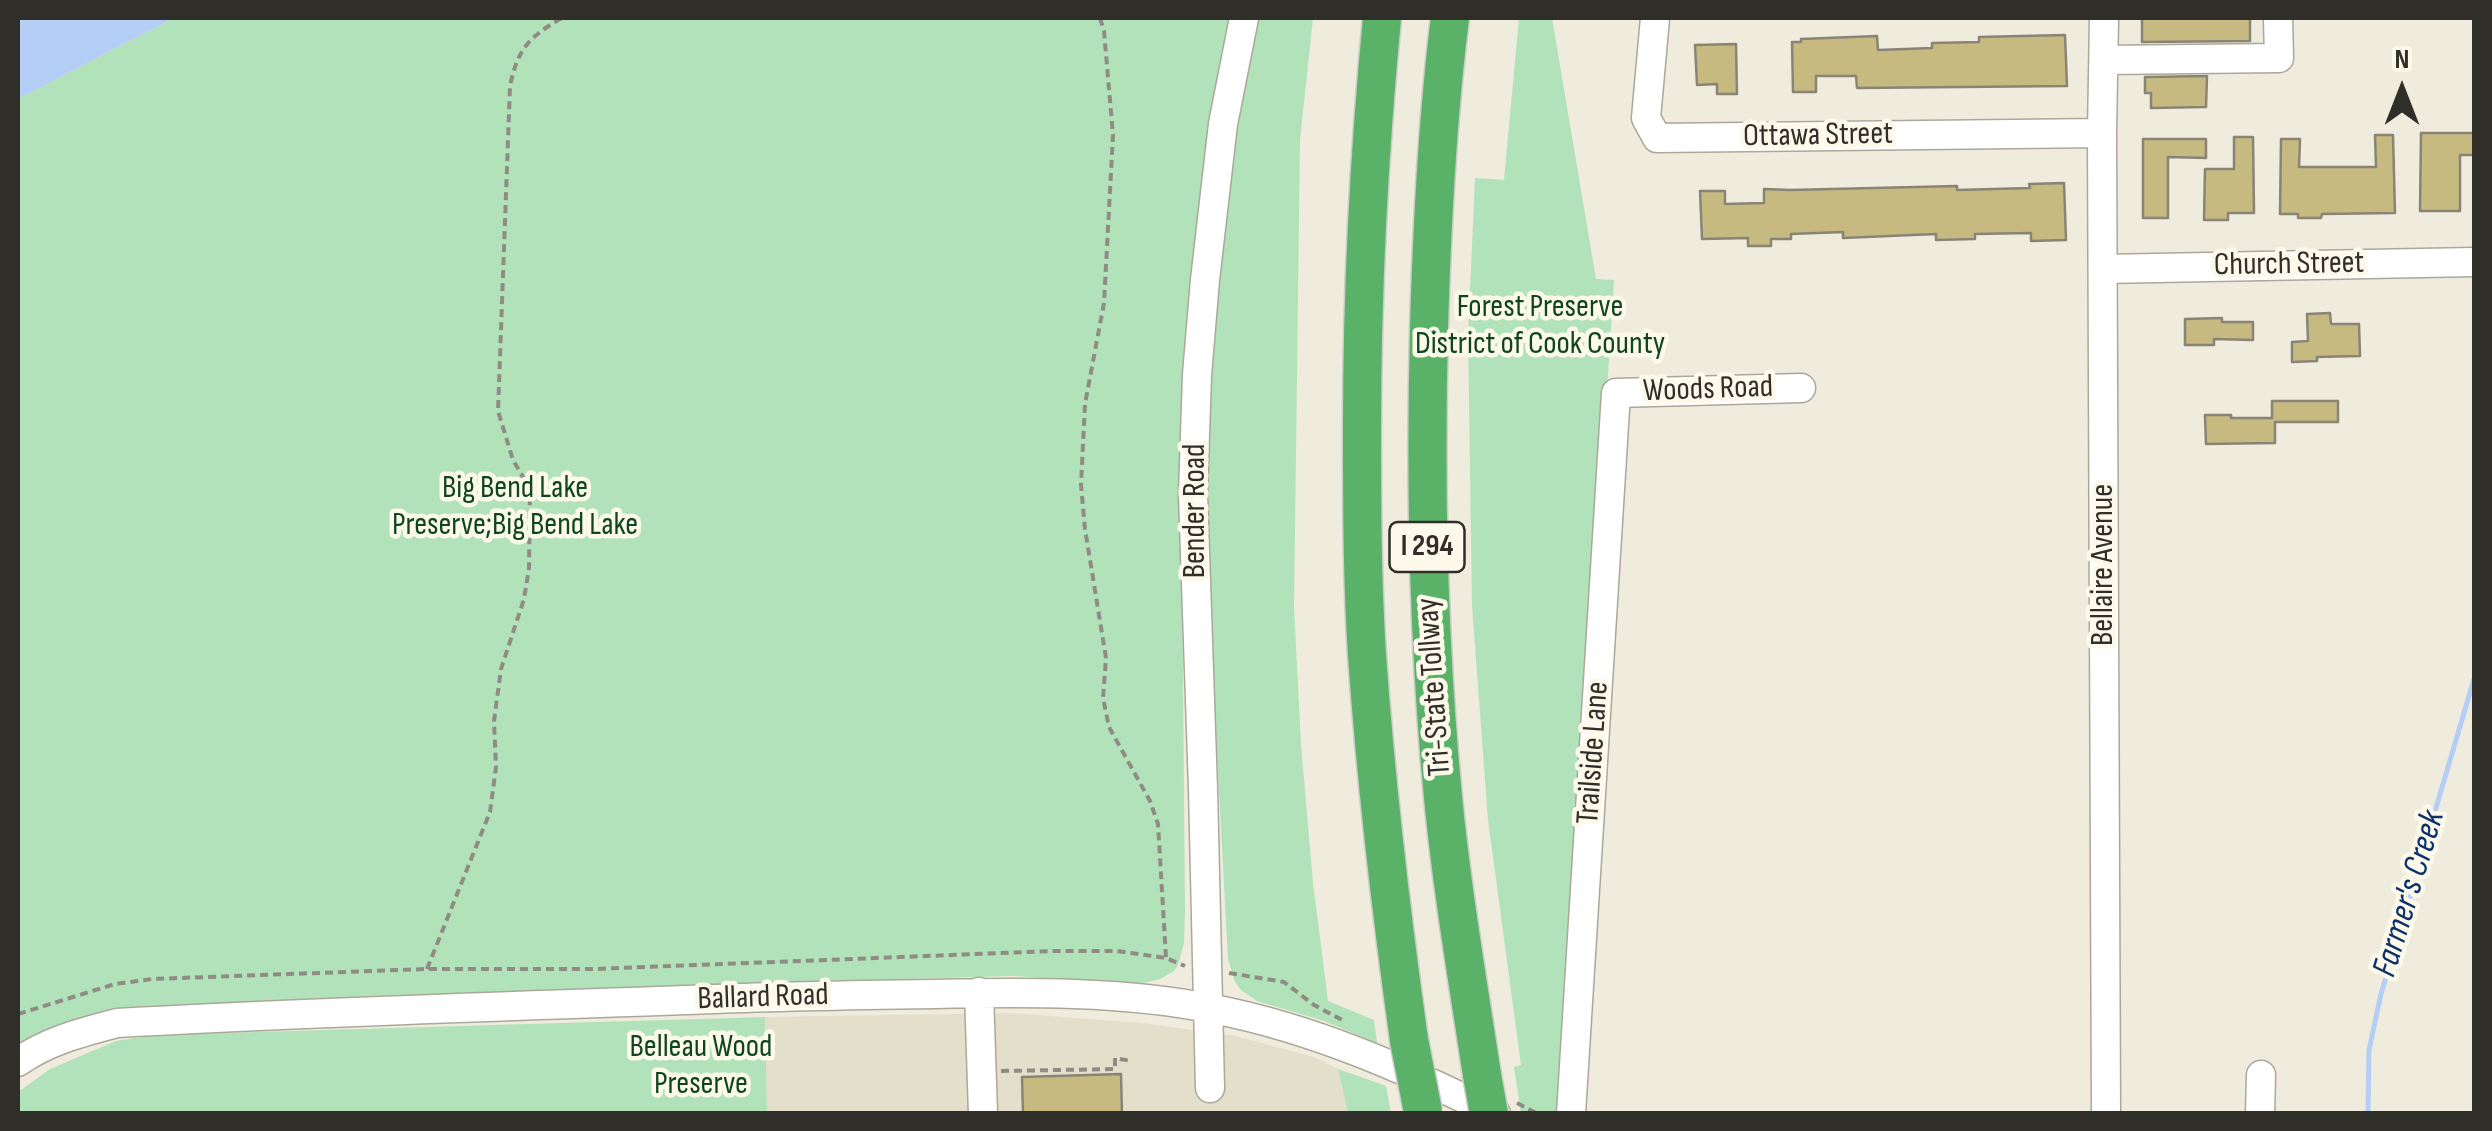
<!DOCTYPE html>
<html>
<head>
<meta charset="utf-8">
<style>
	body { margin:0 }
	#map { position:relative; width:2492px; height:1131px; overflow:hidden; background:#efecdd; font-family:"Sofia Sans Condensed",sans-serif }
	canvas { display:block }
	.frame { position:absolute; inset:0; border:20px solid #2f2e28; pointer-events:none }
	.north { position:absolute; left:2352px; top:40px; width:100px; height:100px; -webkit-text-stroke:8px #fcf9ea; paint-order:stroke; rotate:0deg; font-size:28px; font-weight:700; line-height:40px; text-align:center; color:#2f2e28 }
	.north::after { content:''; display:block; margin:auto; width:35px; height:45px; background:#2f2e28; clip-path:polygon(50% 0,100% 100%,50% 72%,0 100%) }
</style>
</head>
<body>
<div id="map">
<canvas width="2492" height="1131"></canvas>
<div class="frame"></div>
<div class="north">N</div>
</div>
<script>
const ctx = document.querySelector('canvas').getContext('2d');
ctx.lineJoin = 'round';
function fill(path, color) {
  ctx.fillStyle = color;
  ctx.fill(path, 'evenodd');
}
function stroke(path, color, width, dash) {
  ctx.strokeStyle = color;
  ctx.lineWidth = width;
  ctx.lineCap = dash ? 'butt' : 'round';
  ctx.setLineDash(dash || []);
  ctx.stroke(path);
}
function label(font, color, halo, rows, align = 'center') {
  ctx.font = font + ' "Sofia Sans Condensed",sans-serif';
  ctx.lineWidth = 9;
  ctx.setLineDash([]);
  ctx.textBaseline = 'middle';
  ctx.strokeStyle = halo;
  ctx.fillStyle = color;
  for (const [text, x, y, turn = 0] of rows) {
    ctx.save();
    ctx.translate(x, y);
    ctx.rotate((+turn || 0) * Math.PI / 180);
    ctx.textAlign = isNaN(turn) ? turn : align;
    if (halo) ctx.strokeText(text, 0, 0);
    ctx.fillText(text, 0, 0);
    ctx.restore();
  }
}
const built = new Path2D(`
	M 1009,1013 L 1142,1023 L 1236,1036 L 1314,1057 L 1338,1069 L 1348,1113 L 767,1113 L 765,1017 Z`);
const green = new Path2D(`
	M 174,18 L 1232,18 C 1224,55 1216,93 1210,130 C 1194,231 1187,333 1181,435 L 1185,911 L 1184,943 L 1178,965 L 1174,971 L 1160,979 L 1139,984 L 1012,976 L 831,981 L 100,1015 L 62,1023 L 18,1044 L 18,99 Z
	M 1257,18 L 1313,18 L 1300,140 L 1294,607 L 1301,745 L 1313,883 L 1328,1001 L 1374,1020 L 1377,1043 L 1324,1021 L 1257,1001 L 1241,990 L 1235,982 L 1228,959 C 1223,866 1218,773 1213,680 C 1210,619 1206,559 1206,498 C 1208,336 1227,177 1257,18 Z
	M 1519,18 L 1552,18 L 1596,279 L 1614,280 L 1561,1110 L 1559,1113 L 1521,1113 L 1514,1067 L 1521,1065 L 1488,820 L 1472,606 L 1468,335 L 1475,178 L 1504,180 Z
	M 765,1017 L 767,1113 L 18,1113 L 18,1092 L 50,1069 L 116,1041 L 154,1035 Z
	M 1338,1069 L 1386,1086 L 1391,1113 L 1348,1113 Z`);
const water = new Path2D(`
	M 18,18 L 174,18 L 18,99 Z`);
const stream = new Path2D(`
	M 2368,1114 L 2369,1050 L 2381,994 L 2474,679`);
const building = new Path2D(`
	M 2142,18 L 2250,18 L 2250,41 L 2142,42 Z
	M 2065,35 L 2067,86 L 1857,88 L 1856,76 L 1816,76 L 1816,92 L 1793,92 L 1792,42 L 1801,42 L 1801,39 L 1877,36 L 1878,50 L 1932,48 L 1932,43 L 1979,42 L 1979,37 Z
	M 1736,44 L 1737,94 L 1717,94 L 1717,84 L 1697,85 L 1695,45 Z
	M 2207,76 L 2206,107 L 2151,108 L 2151,93 L 2145,93 L 2145,77 Z
	M 2421,133 L 2474,133 L 2474,155 L 2460,155 L 2460,211 L 2420,211 Z
	M 2375,135 L 2393,135 L 2395,213 L 2322,214 L 2321,218 L 2298,218 L 2298,214 L 2280,214 L 2281,139 L 2300,139 L 2299,167 L 2376,167 Z
	M 2234,137 L 2253,137 L 2254,213 L 2228,213 L 2228,220 L 2204,220 L 2205,169 L 2234,169 Z
	M 2143,139 L 2206,139 L 2206,158 L 2168,157 L 2168,218 L 2143,218 Z
	M 2064,183 L 2066,240 L 2031,241 L 2031,233 L 1975,234 L 1975,239 L 1936,240 L 1936,234 L 1843,238 L 1843,232 L 1791,234 L 1791,239 L 1771,239 L 1771,246 L 1748,246 L 1748,238 L 1702,239 L 1700,191 L 1725,191 L 1725,204 L 1764,203 L 1764,189 L 1790,190 L 1957,186 L 1957,190 L 2030,188 L 2029,184 Z
	M 2330,313 L 2331,324 L 2359,324 L 2360,356 L 2317,357 L 2317,361 L 2292,362 L 2292,342 L 2308,341 L 2307,314 Z
	M 2222,318 L 2222,322 L 2253,322 L 2253,340 L 2214,339 L 2214,345 L 2185,345 L 2185,319 Z
	M 2272,401 L 2338,401 L 2338,422 L 2275,422 L 2275,443 L 2206,444 L 2205,415 L 2231,415 L 2231,418 L 2272,418 Z
	M 1121,1074 L 1122,1114 L 1023,1114 L 1022,1077 Z`);
const path = new Path2D(`
	M 1100,18 L 1104,31 L 1113,135 L 1104,303 L 1085,404 L 1081,485 L 1085,529 L 1106,658 L 1103,698 L 1109,727 L 1150,801 L 1158,824 L 1166,958
	M 427,969 L 490,812 L 496,767 L 494,721 L 501,669 L 524,599 L 529,568 L 530,489 L 513,460 L 498,411 L 510,86 C 518,48 529,37 562,18
	M 1229,973 L 1284,982 L 1314,1005 L 1342,1020
	M 18,1014 L 115,984 L 152,979 L 427,969 L 595,969 L 1054,951 L 1117,951 L 1166,958 L 1185,966
	M 1001,1071 L 1115,1069 L 1115,1058 L 1131,1061
	M 1517,1103 L 1538,1114`);
const minor = new Path2D(`
	M 1655,18 L 1646,118 L 1657,138 L 2102,133
	M 2104,18 L 2102,133 L 2106,1114
	M 2105,60 L 2279,58 L 2278,18
	M 2103,269 L 2474,262
	M 979,992 L 983,1114
	M 18,1062 C 47,1041 83,1032 117,1023 C 316,1012 516,1006 715,999 C 788,996 861,995 934,994 C 1024,992 1125,991 1213,1009 C 1312,1028 1405,1069 1496,1114
	M 1210,1088 L 1203,789 L 1193,494 L 1197,375 L 1205,280 L 1223,124 L 1244,18
	M 1571,1114 L 1616,393 L 1801,388
	M 2260,1114 L 2261,1075`);
const highway = new Path2D(`
	M 1382,18 C 1369,154 1362,290 1362,427 C 1362,503 1362,579 1367,655 C 1376,784 1391,912 1409,1040
	M 1450,18 C 1437,120 1432,224 1429,328 C 1425,485 1428,641 1443,797 C 1452,890 1468,983 1482,1075`);
const highwayBridge = new Path2D(`
	M 1409,1040 L 1423,1112
	M 1482,1075 L 1489,1114`);
const shields = [
	[1427,547,75]
];
const shieldNames = [
	["I 294",1427,547]
];
const streetNames = [
	["Ottawa Street",1818,136,-1],
	["Church Street",2289,265,-1],
	["Woods Road",1708,390,-2],
	["Bender Road",1196,511,-90],
	["Bellaire Avenue",2104,565,-90],
	["Tri-State Tollway",1435,687,-94],
	["Trailside Lane",1594,753,-86],
	["Ballard Road",763,998,-2]
];
const parkNames = [
	["Forest Preserve",1540,308],
	["District of Cook County",1540,345],
	["Big Bend Lake",515,489],
	["Preserve;Big Bend Lake",515,526],
	["Belleau Wood",701,1048],
	["Preserve",701,1085]
];
const waterNames = [
	["Farmer's Creek",2410,894,-73]
];
fill(built, '#e4dfca');
fill(green, '#b1e2b9');
fill(water, '#b4cef5');
stroke(stream, '#b4cef5', 5);
fill(building, '#c7ba80');
stroke(building, '#888577', 2.5);
stroke(minor, '#aba89a', 31);
stroke(highway, '#cdcdcb', 41);
stroke(path, '#8f8d83', 4, [8, 5]);
stroke(minor, '#fff', 28);
stroke(highway, '#5ab268', 38);
stroke(highwayBridge, '#cdcdcb', 41, []);
stroke(highwayBridge, '#5ab268', 38);
for (const [x, y, w] of shields) {
  const box = new Path2D();
  box.roundRect(x - w / 2, y - 25, w, 50, 8);
  ctx.fillStyle = '#fcf9ea';
  ctx.fill(box);
  stroke(box, '#2f2e28', 2.5);
}
label('bold 30px', '#2f2e28', null, shieldNames);
label('32px', '#2f2e28', '#fcf9ea', streetNames);
label('32px', '#0e451e', '#fcf9ea', parkNames);
label('italic 35px', '#0c316a', '#fcf9ea', waterNames);
</script>
</body>
</html>
